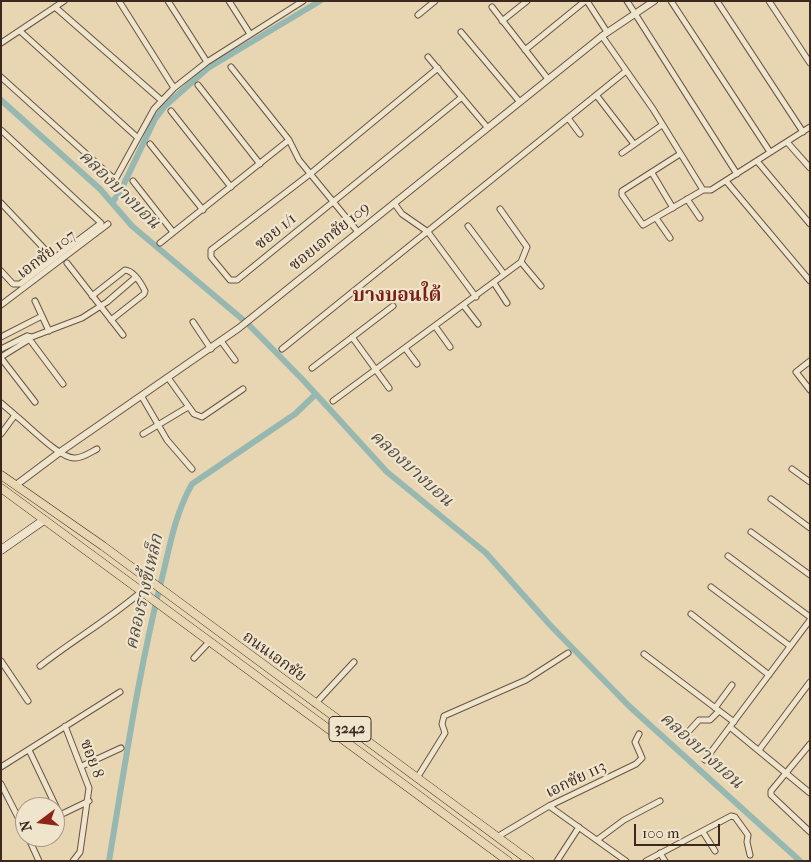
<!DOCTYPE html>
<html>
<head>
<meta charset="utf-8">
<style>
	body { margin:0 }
	#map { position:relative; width:811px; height:862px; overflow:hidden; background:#e7d6b1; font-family:"IM FELL French Canon",serif }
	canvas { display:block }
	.frame { position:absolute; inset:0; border:2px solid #3d2820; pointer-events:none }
	.north { position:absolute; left:15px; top:797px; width:50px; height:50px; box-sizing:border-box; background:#efe4cc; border:1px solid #a89987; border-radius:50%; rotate:255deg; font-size:14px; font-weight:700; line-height:20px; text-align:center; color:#3d2820 }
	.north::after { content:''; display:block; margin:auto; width:18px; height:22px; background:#8f2418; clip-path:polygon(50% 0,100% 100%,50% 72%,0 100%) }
	.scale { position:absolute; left:634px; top:824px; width:86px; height:22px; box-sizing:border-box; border:2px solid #3d2820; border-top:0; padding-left:6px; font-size:15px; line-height:18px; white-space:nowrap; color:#3d2820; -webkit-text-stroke:4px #efe4cc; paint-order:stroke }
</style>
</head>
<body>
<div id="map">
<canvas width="811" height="862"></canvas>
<div class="frame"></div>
<div class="north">N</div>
<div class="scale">100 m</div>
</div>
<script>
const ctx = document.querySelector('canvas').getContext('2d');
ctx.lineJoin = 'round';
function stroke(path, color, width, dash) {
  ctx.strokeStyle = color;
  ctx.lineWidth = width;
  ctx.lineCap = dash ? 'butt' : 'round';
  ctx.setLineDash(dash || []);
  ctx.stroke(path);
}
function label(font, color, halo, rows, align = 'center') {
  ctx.font = font + ' "IM FELL French Canon","Noto Serif Thai",serif';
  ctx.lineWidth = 4.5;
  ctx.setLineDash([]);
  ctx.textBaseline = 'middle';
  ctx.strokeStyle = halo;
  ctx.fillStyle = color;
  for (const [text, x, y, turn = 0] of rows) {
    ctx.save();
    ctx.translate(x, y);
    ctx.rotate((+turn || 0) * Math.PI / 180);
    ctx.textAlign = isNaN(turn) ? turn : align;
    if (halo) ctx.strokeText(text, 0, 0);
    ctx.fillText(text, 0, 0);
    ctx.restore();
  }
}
const canal = new Path2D(`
	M 1,100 L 100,189 L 132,226 L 248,324 L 303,380 L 387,472 L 486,553 L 550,625 L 629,706 L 800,861
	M 112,203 L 121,190 L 155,119 L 165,106 L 208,68 L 320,1
	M 109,861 C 125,765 139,668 163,574 C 170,544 176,512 192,484 L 295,414 L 316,394`);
const minor = new Path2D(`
	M 119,1 L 174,88
	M 168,1 L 207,62
	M 229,1 L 250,34
	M 587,1 L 607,32
	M 627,1 L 737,174
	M 671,1 L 770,152
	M 717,1 L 803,132
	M 769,1 L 810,63
	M 55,7 L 161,100
	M 492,7 L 548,79
	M 418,15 L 435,1
	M 502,21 L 527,1
	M 20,31 L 138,138
	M 461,32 L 519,101
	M 602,36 L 653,109 L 703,190 L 711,190 L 810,127
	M 1,43 L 64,1
	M 525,50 L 585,1
	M 428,57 L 487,127
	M 231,67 L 289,140 L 299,160 L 358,232
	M 438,68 L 310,174 L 211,250 L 211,257 L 230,280 L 237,280 L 462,97
	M 1,77 L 112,177 L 116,178 L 154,109 L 174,88 L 207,62 L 303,1
	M 198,85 L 260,164
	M 597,96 L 634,144
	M 171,111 L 231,187
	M 568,118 L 580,134
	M 1,130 L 101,223 L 20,284 L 13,284 L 1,271
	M 787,142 L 810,168
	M 150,144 L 203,210
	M 622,153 L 662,125
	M 680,154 L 622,191 L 622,195 L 643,225 L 703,190
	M 757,161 L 810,224
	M 652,173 L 673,208
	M 133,181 L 173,232
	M 726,181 L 810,281
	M 687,199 L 700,218
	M 1,203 L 53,258
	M 394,203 L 402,214 L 428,232 L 476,297
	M 656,218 L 670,238
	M 468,226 L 504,274
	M 160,243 L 289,140
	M 521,262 L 541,286
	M 67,263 L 123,335
	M 494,283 L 507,303
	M 92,296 L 125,270 C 134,271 141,283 145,291 L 144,294 L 111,320
	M 35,301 L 49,331
	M 1,305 L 108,224
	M 464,306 L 478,324
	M 193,322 L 211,349
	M 435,326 L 450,347
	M 27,336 L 63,384
	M 1,337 L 42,316
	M 352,337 L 389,388
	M 221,341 L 235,360
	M 405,348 L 417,364
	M 1,349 L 27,336 L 32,337 L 82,318 L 107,302 L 136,277
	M 282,349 L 626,71
	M 1,357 L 30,339
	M 1,358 L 35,402
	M 810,361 L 796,372 L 810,390
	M 312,368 L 393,306
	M 169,379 L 194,414 L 202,417 L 243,389
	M 142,397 L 167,440 L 192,469
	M 333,401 L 521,262 L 527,247 L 500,209
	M 1,403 L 15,415 L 1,434
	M 15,415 C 28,425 60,459 75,458 C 83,458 91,452 97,449
	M 143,434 L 188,407
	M 792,469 L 810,482
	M 771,499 L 810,528
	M 751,532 L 810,575
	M 728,556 L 810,617
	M 711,587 L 790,646
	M 691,614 L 769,675
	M 644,654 L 734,722
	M 194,658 L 210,641
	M 1,661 L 28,701
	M 40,666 C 73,640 110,619 142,591
	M 315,704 L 354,662
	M 715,708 L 732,685
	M 65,726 L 89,788 L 80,852 L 73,861
	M 730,727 L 810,793
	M 689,731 L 699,720 L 710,720 L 719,711
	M 810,744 L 771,791 L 771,795 L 810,832
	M 29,750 L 60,815 L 55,817
	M 759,750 L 810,682
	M 705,760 L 810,620
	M 82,766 L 121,748
	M 1,767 L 120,692
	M 417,778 L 445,733 L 442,724 L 444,716 L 526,680 L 568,653
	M 1,784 L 25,831
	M 549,806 L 626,861
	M 60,815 L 89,801
	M 703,832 L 715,851
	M 28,837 L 39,861
	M 497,837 L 549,806 L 636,764 L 642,758 L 635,742 L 639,734
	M 597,840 L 624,820 L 660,801
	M 660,853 L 665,861
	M 557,861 L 579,827
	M 646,861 L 731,816 L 735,817 L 748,835 L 747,842 L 750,855`);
const tertiary = new Path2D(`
	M 16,485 L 60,452 L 239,328 L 602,36 L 654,1`);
const secondary = new Path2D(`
	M 1,550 L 44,520`);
const primary = new Path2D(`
	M 1,475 L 103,546 L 530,861
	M 1,488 L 508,861`);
const shields = [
	[350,729,42]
];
const shieldNames = [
	["3242",350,729]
];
const streetNames = [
	["ซอย 1/1",276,232,-39],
	["ซอยเอกชัย 109",330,237,-39],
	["เอกชัย 107",47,255,-37],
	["ถนนเอกชัย",274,657,36],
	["ซอย 8",91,759,70],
	["เอกชัย 113",576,780,-26]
];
const waterNames = [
	["คลองบางบอน",119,190,44],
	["คลองบางบอน",411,469,42],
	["คลองรางขี้เหล็ก",145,592,-77],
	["คลองบางบอน",701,751,42]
];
const quarterNames = [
	["บางบอนใต้",397,296]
];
stroke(canal, '#97b8b1', 6);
stroke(minor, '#685444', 7);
stroke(tertiary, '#685444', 8);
stroke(secondary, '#3d2820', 9);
stroke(primary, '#3d2820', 9);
stroke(minor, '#efe4cc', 5);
stroke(tertiary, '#efe4cc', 6);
stroke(secondary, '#efe4cc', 8);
stroke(primary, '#e7d6b1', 8);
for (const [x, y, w] of shields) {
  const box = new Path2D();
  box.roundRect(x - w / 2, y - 12.5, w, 25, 4);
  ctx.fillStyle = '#efe4cc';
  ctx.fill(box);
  stroke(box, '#3d2820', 1);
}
label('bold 15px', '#3d2820', null, shieldNames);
label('16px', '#3d2820', '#efe4cc', streetNames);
label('italic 18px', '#544c44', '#efe4cc', waterNames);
label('bold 19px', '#7a1f14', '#efe4cc', quarterNames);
</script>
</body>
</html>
